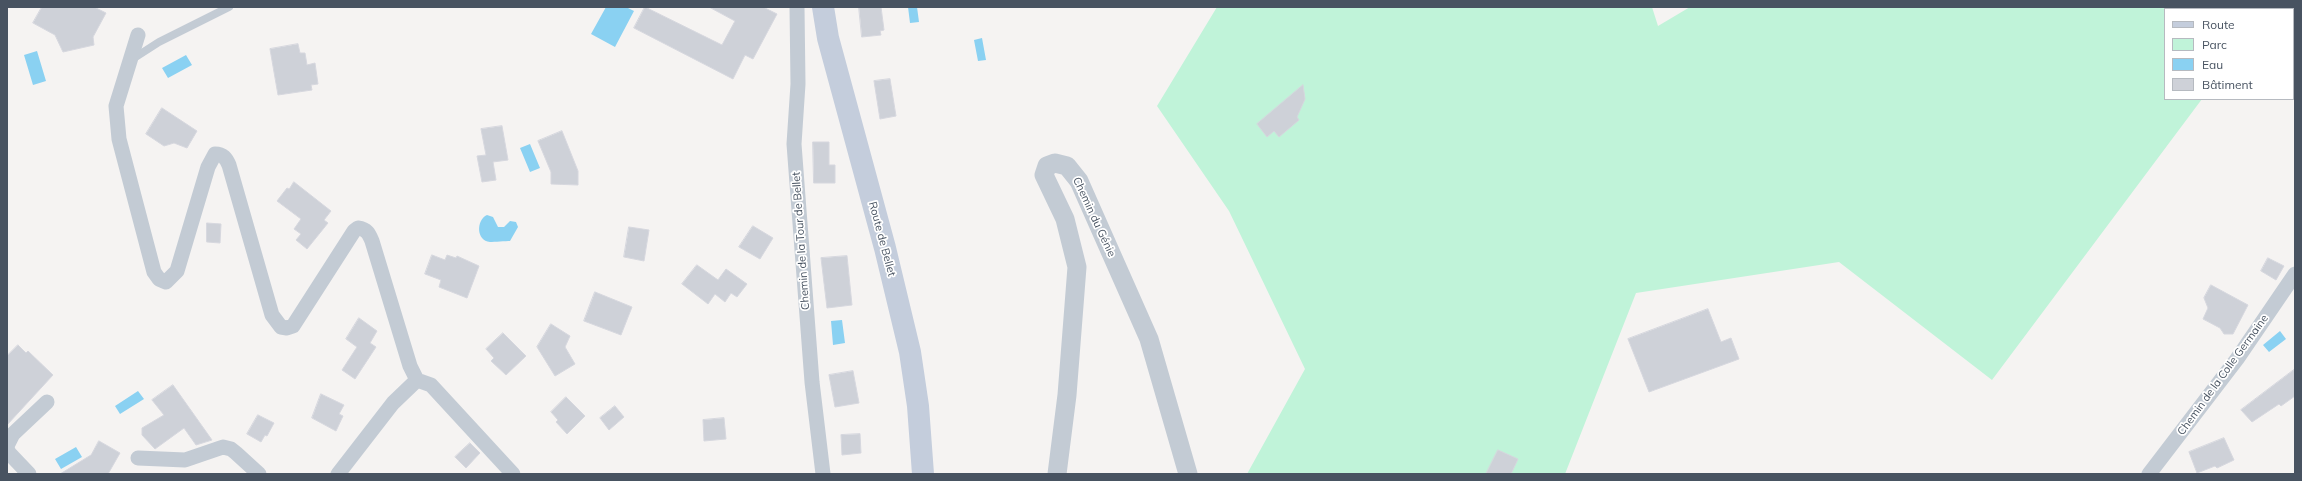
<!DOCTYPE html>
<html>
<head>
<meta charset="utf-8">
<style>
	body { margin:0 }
	#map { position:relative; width:2302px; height:481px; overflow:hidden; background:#f5f3f2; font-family:Mulish,sans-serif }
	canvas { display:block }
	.frame { position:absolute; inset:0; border:8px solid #485361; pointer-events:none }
	.legend { position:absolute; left:2164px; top:8px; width:130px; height:92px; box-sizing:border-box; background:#fff; border:1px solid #b6bac0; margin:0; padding:5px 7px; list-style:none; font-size:12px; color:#485361 }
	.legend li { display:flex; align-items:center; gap:8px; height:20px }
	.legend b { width:20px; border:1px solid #b6bac0 }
</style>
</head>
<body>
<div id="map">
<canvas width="2302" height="481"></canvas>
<div class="frame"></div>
<ul class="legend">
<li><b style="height:5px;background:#c4cddc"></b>Route</li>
<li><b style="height:11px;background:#c0f3d9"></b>Parc</li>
<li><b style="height:11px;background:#8ad1f2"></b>Eau</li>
<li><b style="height:11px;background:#ced1d8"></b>Bâtiment</li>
</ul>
</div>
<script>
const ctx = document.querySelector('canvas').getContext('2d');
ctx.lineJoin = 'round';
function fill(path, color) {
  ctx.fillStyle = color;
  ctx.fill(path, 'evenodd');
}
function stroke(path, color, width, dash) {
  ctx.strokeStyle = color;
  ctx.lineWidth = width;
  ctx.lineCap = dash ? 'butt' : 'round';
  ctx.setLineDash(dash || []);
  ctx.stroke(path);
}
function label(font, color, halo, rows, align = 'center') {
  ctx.font = font + ' Mulish,sans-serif';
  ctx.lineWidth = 3.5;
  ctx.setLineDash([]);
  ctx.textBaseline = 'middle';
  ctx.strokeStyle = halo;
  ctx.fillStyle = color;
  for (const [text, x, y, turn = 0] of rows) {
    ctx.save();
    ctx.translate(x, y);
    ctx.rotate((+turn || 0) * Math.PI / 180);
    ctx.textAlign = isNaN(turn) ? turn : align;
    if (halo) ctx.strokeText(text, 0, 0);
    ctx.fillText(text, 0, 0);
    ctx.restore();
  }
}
const green = new Path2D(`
	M 1217,7 L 1652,7 L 1658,26 L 1690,7 L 2271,7 L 2270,9 L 2165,9 L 2165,99 L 2202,99 L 1992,380 L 1839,262 L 1636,293 L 1565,474 L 1247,474 L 1305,369 L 1229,211 L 1157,106 Z`);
const water = new Path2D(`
	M 606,7 L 626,7 L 634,11 L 615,47 L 591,34 Z
	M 908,7 L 917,7 L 919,22 L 910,23 Z
	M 982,38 L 986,60 L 978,61 L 974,40 Z
	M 37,51 L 46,81 L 33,85 L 24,55 Z
	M 186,55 L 192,65 L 168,78 L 162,68 Z
	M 530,144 L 540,168 L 530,172 L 520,148 Z
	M 487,215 L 493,217 L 498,227 L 504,227 L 510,221 L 516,222 L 518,227 L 510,241 C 506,241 494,242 490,242 C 476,241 476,220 487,215 Z
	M 842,320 L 845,343 L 833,345 L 831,321 Z
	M 2280,331 L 2286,339 L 2269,352 L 2263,345 Z
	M 138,391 L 144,399 L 120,414 L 115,406 Z
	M 76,447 L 82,457 L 61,469 L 55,459 Z`);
const building = new Path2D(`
	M 42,7 L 94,7 L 106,13 L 93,37 L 94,45 L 63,52 L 55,35 L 33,23 Z
	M 645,7 L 722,45 L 735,21 L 709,7 L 763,7 L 777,14 L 753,59 L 745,55 L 733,79 L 634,28 Z
	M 859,7 L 881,7 L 884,30 L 880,31 L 881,35 L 862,37 Z
	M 298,44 L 300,53 L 305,53 L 307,65 L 315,63 L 318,84 L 311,85 L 312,90 L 278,95 L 270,49 Z
	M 890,79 L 896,116 L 880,119 L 874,81 Z
	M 1303,85 L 1305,99 L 1297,117 L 1299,120 L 1279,137 L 1274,131 L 1267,137 L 1257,124 Z
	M 162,108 L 197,131 L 187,148 L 174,143 L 164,146 L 146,134 Z
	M 502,126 L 508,160 L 493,162 L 496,180 L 482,182 L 477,156 L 486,155 L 481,129 Z
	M 562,131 L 578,171 L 578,185 L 551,184 L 551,172 L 538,141 Z
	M 813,142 L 829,142 L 829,165 L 835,165 L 835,183 L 814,183 Z
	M 294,182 L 331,211 L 324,220 L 328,223 L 307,249 L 296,240 L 301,234 L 294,229 L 301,219 L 277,201 L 287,188 L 289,189 Z
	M 207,223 L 221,224 L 220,243 L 207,242 Z
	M 753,226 L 773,238 L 760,259 L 739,247 Z
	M 629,227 L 649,230 L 644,261 L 624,257 Z
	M 432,255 L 445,260 L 447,255 L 456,258 L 457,256 L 479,266 L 467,298 L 439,287 L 441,280 L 425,274 Z
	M 847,256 L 852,305 L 827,308 L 821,258 Z
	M 2268,258 L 2284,266 L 2276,280 L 2261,271 Z
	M 697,265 L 718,280 L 726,269 L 747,284 L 737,297 L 731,293 L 725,302 L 715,294 L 708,304 L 682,284 Z
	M 2211,285 L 2248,305 L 2233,334 L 2224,334 L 2220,328 L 2203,319 L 2208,308 L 2204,298 Z
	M 595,292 L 632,307 L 621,335 L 584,321 Z
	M 1708,309 L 1721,342 L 1731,338 L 1739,359 L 1649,392 L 1628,339 Z
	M 359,318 L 377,331 L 370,343 L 376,347 L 355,379 L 342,370 L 357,347 L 346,339 Z
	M 551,324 L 570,336 L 565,347 L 575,364 L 555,376 L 537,347 Z
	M 503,333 L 526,356 L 506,375 L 491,361 L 494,358 L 486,349 Z
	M 18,345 L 26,353 L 28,351 L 53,375 L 7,425 L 7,356 Z
	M 2295,369 L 2295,396 L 2281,406 L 2279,404 L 2252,422 L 2241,410 Z
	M 853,371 L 859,403 L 835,407 L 829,375 Z
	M 173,385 L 212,440 L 196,445 L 184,428 L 155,449 L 142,435 L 142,428 L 164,415 L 152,400 Z
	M 321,394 L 344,405 L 339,414 L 343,416 L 336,431 L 312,418 Z
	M 566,397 L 585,416 L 567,434 L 556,422 L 558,420 L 551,412 Z
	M 615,406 L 624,417 L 609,430 L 600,418 Z
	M 258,415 L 274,423 L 267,436 L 265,435 L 261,442 L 247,434 Z
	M 724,418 L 726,439 L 704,441 L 703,420 Z
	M 860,434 L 861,453 L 842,455 L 841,435 Z
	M 2224,438 L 2234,460 L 2217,468 L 2215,466 L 2197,473 L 2189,452 Z
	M 99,441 L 120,453 L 108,474 L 60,474 L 91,455 Z
	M 470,443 L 480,453 L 466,468 L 455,457 Z
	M 1498,450 L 1518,459 L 1511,474 L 1486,474 Z`);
const service = new Path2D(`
	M 131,60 L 159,42 L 229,7`);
const minor = new Path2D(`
	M 797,7 L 798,84 L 794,144 L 812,382 L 823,474
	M 138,35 L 116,106 L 119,139 L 154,272 L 159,279 L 166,282 L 177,271 L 208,167 L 215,154 C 223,154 226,158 229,165 L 272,315 L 281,327 L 287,328 L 293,326 L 354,231 L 358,228 C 367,229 369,234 372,241 L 410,366 L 417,380
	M 7,446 L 13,434 L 47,402
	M 7,448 L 9,453 L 29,474
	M 138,458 L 185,460 L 223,447 L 231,449 L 236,453 L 259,474
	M 338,474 L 393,403 L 417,380 L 431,385 L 513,474
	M 2149,474 L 2237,359 L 2295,274`);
const tertiary = new Path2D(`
	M 1057,474 L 1067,395 L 1077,267 L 1065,219 L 1044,175 L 1047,166 L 1055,163 L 1067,166 L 1079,181 L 1149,339 L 1188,474`);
const secondary = new Path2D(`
	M 823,7 L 828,38 L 885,248 L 910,352 L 918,406 L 923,474`);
const streetNames = [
	["Chemin du Génie",1094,217,65],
	["Route de Bellet",882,239,75],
	["Chemin de la Tour de Bellet",801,241,-94],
	["Chemin de la Colle Germaine",2223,375,-54]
];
fill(green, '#c0f3d9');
fill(water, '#8ad1f2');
fill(building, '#ced1d8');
stroke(building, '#d6d7de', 1);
stroke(service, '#c3cbd4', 8);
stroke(minor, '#c3cbd4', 15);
stroke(tertiary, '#c3cbd4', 19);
stroke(secondary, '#c4cddc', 22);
label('11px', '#485361', '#fff', streetNames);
</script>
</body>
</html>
